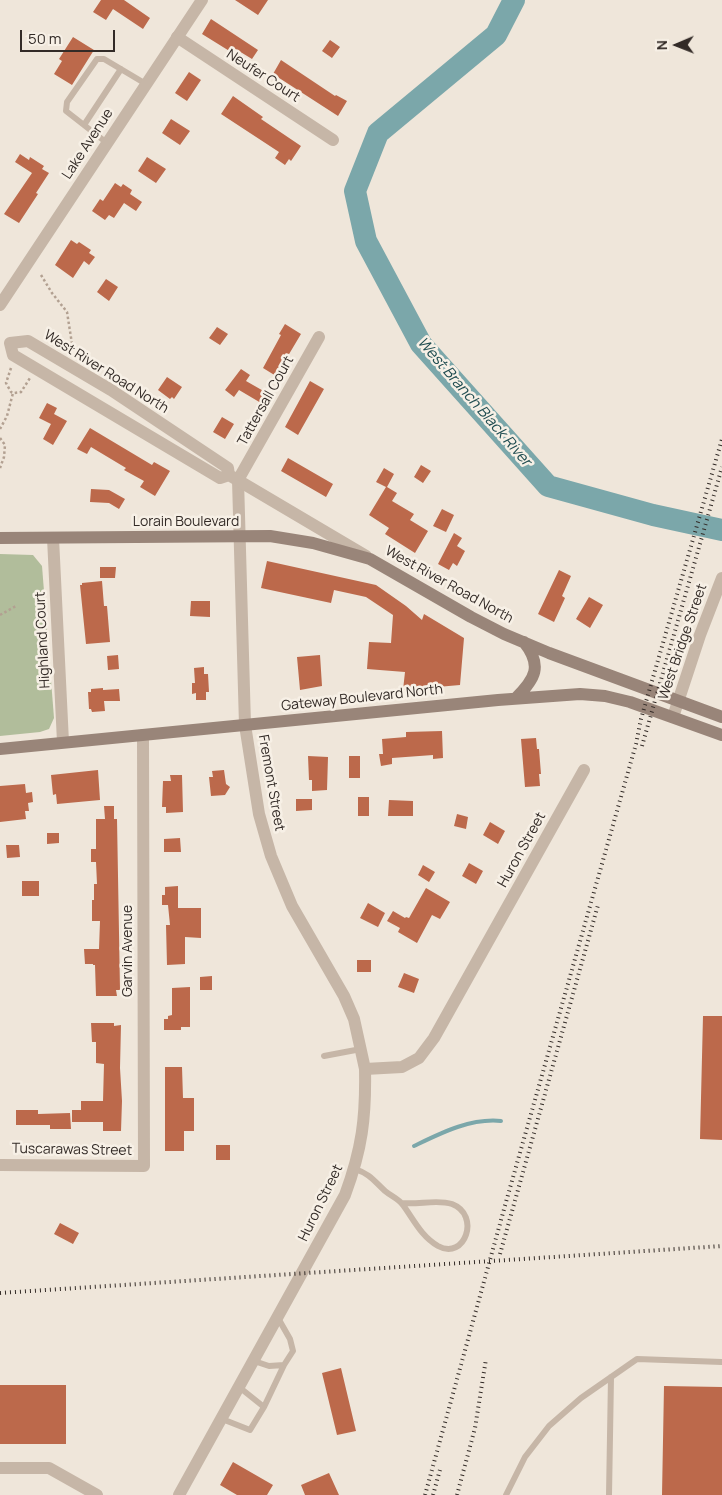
<!DOCTYPE html>
<html>
<head>
<meta charset="utf-8">
<style>
	body { margin:0 }
	#map { position:relative; width:722px; height:1495px; overflow:hidden; background:#efe6da; font-family:Manrope,sans-serif }
	canvas { display:block }
	.north { position:absolute; left:652px; top:20px; width:50px; height:50px; -webkit-text-stroke:4px #f7f0e6; paint-order:stroke; rotate:269deg; font-size:14px; font-weight:700; line-height:20px; text-align:center; color:#332b27 }
	.north::after { content:''; display:block; margin:auto; width:18px; height:22px; background:#332b27; clip-path:polygon(50% 0,100% 100%,50% 72%,0 100%) }
	.scale { position:absolute; left:20px; top:30px; width:95px; height:22px; box-sizing:border-box; border:2px solid #332b27; border-top:0; padding-left:6px; font-size:15px; line-height:18px; white-space:nowrap; color:#332b27; -webkit-text-stroke:4px #f7f0e6; paint-order:stroke }
</style>
</head>
<body>
<div id="map">
<canvas width="722" height="1495"></canvas>
<div class="north">N</div>
<div class="scale">50 m</div>
</div>
<script>
const ctx = document.querySelector('canvas').getContext('2d');
ctx.lineJoin = 'round';
function fill(path, color) {
  ctx.fillStyle = color;
  ctx.fill(path, 'evenodd');
}
function stroke(path, color, width, dash) {
  ctx.strokeStyle = color;
  ctx.lineWidth = width;
  ctx.lineCap = dash ? 'butt' : 'round';
  ctx.setLineDash(dash || []);
  ctx.stroke(path);
}
function label(font, color, halo, rows, align = 'center') {
  ctx.font = font + ' Manrope,sans-serif';
  ctx.lineWidth = 5;
  ctx.setLineDash([]);
  ctx.textBaseline = 'middle';
  ctx.strokeStyle = halo;
  ctx.fillStyle = color;
  for (const [text, x, y, turn = 0] of rows) {
    ctx.save();
    ctx.translate(x, y);
    ctx.rotate((+turn || 0) * Math.PI / 180);
    ctx.textAlign = isNaN(turn) ? turn : align;
    if (halo) ctx.strokeText(text, 0, 0);
    ctx.fillText(text, 0, 0);
    ctx.restore();
  }
}
const green = new Path2D(`
	M 0,554 L 33,555 L 42,566 L 54,718 L 49,729 L 40,732 L 0,736 Z`);
const stream = new Path2D(`
	M 414,1146 C 441,1133 470,1118 501,1121`);
const river = new Path2D(`
	M 514,0 L 496,35 L 378,133 L 355,191 L 366,241 L 421,344 L 548,486 L 653,515 L 722,530`);
const building = new Path2D(`
	M 101,0 L 124,0 L 150,18 L 143,29 L 113,9 L 106,20 L 93,12 Z
	M 235,0 L 268,0 L 258,15 Z
	M 211,19 L 258,50 L 252,59 L 234,48 L 231,52 L 202,34 Z
	M 73,37 L 94,50 L 72,85 L 54,74 L 62,61 L 59,59 Z
	M 330,40 L 340,47 L 332,58 L 322,51 Z
	M 281,60 L 335,96 L 336,95 L 347,101 L 338,116 L 273,74 Z
	M 189,72 L 201,80 L 187,101 L 175,93 Z
	M 233,96 L 263,117 L 261,119 L 301,146 L 291,161 L 289,159 L 285,165 L 275,158 L 279,152 L 221,114 Z
	M 171,119 L 190,131 L 180,145 L 162,133 Z
	M 20,154 L 29,160 L 30,157 L 44,166 L 42,169 L 49,173 L 36,193 L 38,194 L 19,223 L 4,214 L 32,173 L 15,162 Z
	M 147,157 L 166,169 L 156,183 L 138,171 Z
	M 115,183 L 121,187 L 123,184 L 132,190 L 130,194 L 142,202 L 136,211 L 124,203 L 114,218 L 109,215 L 105,220 L 92,211 L 100,199 L 103,201 Z
	M 71,240 L 77,244 L 79,242 L 91,250 L 89,253 L 95,257 L 89,265 L 84,261 L 73,278 L 55,265 Z
	M 106,279 L 118,287 L 109,301 L 97,292 Z
	M 285,324 L 301,334 L 276,376 L 263,368 L 281,335 L 279,334 Z
	M 217,327 L 228,334 L 220,345 L 209,338 Z
	M 241,369 L 250,375 L 246,381 L 267,393 L 261,403 L 239,390 L 234,397 L 225,390 Z
	M 167,377 L 182,387 L 174,399 L 172,397 L 170,399 L 158,390 Z
	M 310,381 L 324,389 L 298,435 L 285,427 Z
	M 47,403 L 57,408 L 54,414 L 67,421 L 53,445 L 43,439 L 51,424 L 39,418 Z
	M 222,417 L 234,424 L 225,439 L 213,432 Z
	M 90,428 L 152,465 L 154,462 L 170,471 L 155,496 L 140,487 L 144,481 L 124,470 L 126,468 L 91,447 L 87,454 L 77,449 Z
	M 288,458 L 333,484 L 326,497 L 281,471 Z
	M 421,465 L 431,471 L 423,483 L 414,477 Z
	M 384,468 L 394,474 L 387,487 L 397,493 L 392,501 L 414,514 L 410,520 L 428,531 L 415,553 L 385,534 L 389,528 L 369,515 L 386,487 L 376,482 Z
	M 91,489 L 109,490 L 125,499 L 119,509 L 109,503 L 90,502 Z
	M 442,509 L 454,515 L 446,532 L 433,526 Z
	M 454,533 L 462,538 L 457,546 L 465,551 L 457,566 L 453,563 L 449,570 L 438,564 Z
	M 267,561 L 376,585 L 406,606 L 422,620 L 424,614 L 464,638 L 460,685 L 403,690 L 405,672 L 367,669 L 369,642 L 391,643 L 393,615 L 366,597 L 334,590 L 331,603 L 261,588 Z
	M 100,567 L 116,567 L 115,578 L 100,578 Z
	M 559,570 L 571,576 L 562,596 L 565,598 L 554,622 L 538,614 Z
	M 102,581 L 104,606 L 107,606 L 110,642 L 86,644 L 80,585 L 82,585 L 82,583 Z
	M 589,597 L 603,605 L 590,628 L 576,619 Z
	M 191,601 L 210,601 L 210,617 L 190,616 Z
	M 118,655 L 119,669 L 108,670 L 107,656 Z
	M 320,655 L 322,686 L 300,690 L 297,657 Z
	M 204,667 L 204,674 L 208,674 L 209,692 L 206,692 L 206,700 L 196,700 L 196,693 L 192,694 L 192,683 L 195,683 L 194,668 Z
	M 103,688 L 103,690 L 119,689 L 120,701 L 104,701 L 105,711 L 92,712 L 91,709 L 89,709 L 88,692 L 91,692 L 91,689 Z
	M 442,731 L 443,758 L 433,759 L 433,755 L 392,758 L 392,764 L 381,766 L 379,754 L 383,754 L 382,739 L 406,737 L 406,732 Z
	M 536,738 L 537,749 L 539,749 L 541,774 L 539,774 L 540,786 L 525,787 L 521,739 Z
	M 308,756 L 328,757 L 327,790 L 312,791 L 312,780 L 309,780 Z
	M 349,756 L 360,756 L 360,778 L 349,778 Z
	M 98,770 L 100,800 L 57,804 L 56,794 L 53,795 L 51,775 Z
	M 224,770 L 226,784 L 230,787 L 225,795 L 211,796 L 209,777 L 213,777 L 212,771 Z
	M 170,775 L 182,775 L 183,812 L 166,813 L 166,807 L 162,807 L 163,781 L 171,781 Z
	M 25,784 L 26,793 L 32,792 L 33,802 L 28,803 L 29,811 L 25,811 L 26,819 L 0,822 L 0,786 Z
	M 358,797 L 369,797 L 369,816 L 358,816 Z
	M 296,799 L 312,799 L 312,810 L 296,811 Z
	M 389,800 L 413,801 L 413,816 L 388,816 Z
	M 104,806 L 114,806 L 114,819 L 117,819 L 120,990 L 116,990 L 117,996 L 96,996 L 95,965 L 93,965 L 93,964 L 85,964 L 84,949 L 99,949 L 100,921 L 92,921 L 92,900 L 94,900 L 94,884 L 97,884 L 96,862 L 91,862 L 91,849 L 96,849 L 96,819 L 105,819 Z
	M 457,814 L 468,817 L 466,829 L 454,826 Z
	M 490,822 L 505,831 L 498,844 L 483,835 Z
	M 47,833 L 59,833 L 59,843 L 47,844 Z
	M 180,838 L 181,852 L 164,852 L 164,839 Z
	M 6,845 L 19,845 L 20,857 L 7,858 Z
	M 469,863 L 483,871 L 476,884 L 462,876 Z
	M 423,865 L 435,872 L 429,882 L 418,875 Z
	M 22,881 L 39,881 L 39,896 L 22,896 Z
	M 178,886 L 178,908 L 201,908 L 201,938 L 185,937 L 185,964 L 167,965 L 166,925 L 170,925 L 168,905 L 162,905 L 162,895 L 165,895 L 165,887 Z
	M 426,888 L 450,902 L 440,919 L 432,915 L 417,943 L 398,932 L 400,928 L 387,921 L 393,911 L 405,918 L 406,917 L 409,918 Z
	M 368,903 L 385,913 L 378,927 L 360,918 Z
	M 357,960 L 371,960 L 371,972 L 357,972 Z
	M 404,973 L 419,979 L 414,993 L 398,987 Z
	M 212,976 L 212,990 L 200,990 L 200,977 Z
	M 190,987 L 190,1027 L 181,1027 L 181,1030 L 164,1030 L 164,1019 L 168,1019 L 168,1016 L 172,1015 L 172,988 Z
	M 703,1016 L 722,1016 L 722,1140 L 700,1139 Z
	M 91,1023 L 114,1023 L 114,1026 L 121,1025 L 120,1068 L 122,1101 L 121,1131 L 103,1131 L 103,1122 L 72,1122 L 72,1110 L 81,1110 L 81,1101 L 103,1101 L 104,1064 L 96,1063 L 96,1042 L 92,1042 Z
	M 165,1067 L 182,1067 L 183,1098 L 194,1098 L 194,1131 L 184,1131 L 184,1151 L 165,1151 Z
	M 16,1110 L 38,1110 L 38,1114 L 70,1113 L 71,1129 L 50,1129 L 50,1125 L 16,1125 Z
	M 216,1145 L 230,1145 L 230,1160 L 216,1160 Z
	M 60,1223 L 79,1233 L 73,1244 L 54,1234 Z
	M 341,1368 L 356,1431 L 337,1435 L 322,1373 Z
	M 0,1385 L 66,1385 L 66,1444 L 0,1444 Z
	M 664,1386 L 722,1387 L 722,1495 L 662,1495 Z
	M 233,1462 L 273,1485 L 267,1495 L 237,1495 L 220,1485 Z
	M 329,1473 L 339,1495 L 305,1495 L 301,1485 Z`);
const path = new Path2D(`
	M 41,275 L 52,293 L 67,312 L 72,344
	M 11,368 L 6,383 L 11,392 L 14,393 L 21,392 L 30,378
	M 0,429 L 7,416 L 13,393
	M 0,438 L 5,445 L 4,457 L 0,468
	M 0,615 L 16,606`);
const service = new Path2D(`
	M 84,125 L 121,69
	M 107,143 L 66,111 L 67,102 L 97,59 L 104,59 L 146,84
	M 324,1056 L 361,1049
	M 355,1169 C 370,1174 374,1181 385,1191 C 391,1196 399,1199 403,1205 C 414,1220 421,1236 438,1246 C 465,1261 481,1215 452,1204 C 437,1199 418,1205 402,1203
	M 254,1361 L 269,1366 L 284,1365 L 293,1351 L 290,1339 L 278,1318
	M 264,1407 L 284,1365
	M 222,1419 L 250,1430 L 264,1407 L 239,1387
	M 506,1495 L 525,1457 L 549,1426 L 581,1398 L 637,1359 L 722,1362
	M 609,1495 L 611,1377`);
const minor = new Path2D(`
	M 177,37 L 333,140
	M 319,337 L 238,480 L 245,725 L 259,814 L 271,856 L 292,906 L 344,996 L 354,1019 L 365,1069
	M 53,538 L 63,742
	M 0,1165 L 144,1166 L 143,735
	M 0,1468 L 49,1468 L 97,1495
	M 179,1495 L 345,1195 C 362,1149 366,1118 365,1069 L 402,1067 L 419,1058 L 434,1038 L 584,770`);
const tertiary = new Path2D(`
	M 0,305 L 202,0
	M 229,475 L 228,468 L 111,390 L 28,341 L 10,343 L 13,355 L 220,478 L 229,475 L 366,556
	M 673,717 L 700,635 L 722,578`);
const secondary = new Path2D(`
	M 0,538 L 270,536 L 313,543 L 370,559 L 471,617 L 504,634 L 549,653 L 722,717
	M 516,698 C 535,679 543,666 524,642
	M 0,749 L 498,700 L 580,694 L 605,696 L 630,702 L 722,735`);
const rail = new Path2D(`
	M 642,746 L 722,467
	M 500,1254 L 598,905
	M 0,1293 L 722,1246
	M 425,1495 L 506,1202 L 636,744 L 641,719 L 722,439
	M 433,1495 L 441,1466
	M 457,1495 L 475,1428 L 486,1359`);
const streetNames = [
	["Neufer Court",263,76,33],
	["Lake Avenue",88,144,-57],
	["West River Road North",106,372,32],
	["Tattersall Court",266,401,-61],
	["Lorain Boulevard",186,522],
	["West River Road North",449,585,29],
	["Highland Court",43,640,-93],
	["West Bridge Street",683,642,-71],
	["Gateway Boulevard North",362,698,-6],
	["Fremont Street",271,783,80],
	["Huron Street",522,850,-61],
	["Garvin Avenue",128,951,-90],
	["Tuscarawas Street",72,1150,1],
	["Huron Street",321,1203,-64]
];
const waterNames = [
	["West Branch Black River",474,402,49]
];
fill(green, '#b1bd9b');
stroke(stream, '#7ba7aa', 4);
stroke(river, '#7ba7aa', 22);
fill(building, '#bc694b');
stroke(path, '#b2a091', 2.5, [2.5, 2.5]);
stroke(service, '#c6b6a7', 6);
stroke(minor, '#c6b6a7', 12);
stroke(tertiary, '#c6b6a7', 12);
stroke(secondary, '#998579', 12);
stroke(rail, '#332b27', 4, [1, 4]);
label('14px', '#332b27', '#f7f0e6', streetNames);
label('italic 15px', '#204d51', '#f7f0e6', waterNames);
</script>
</body>
</html>
